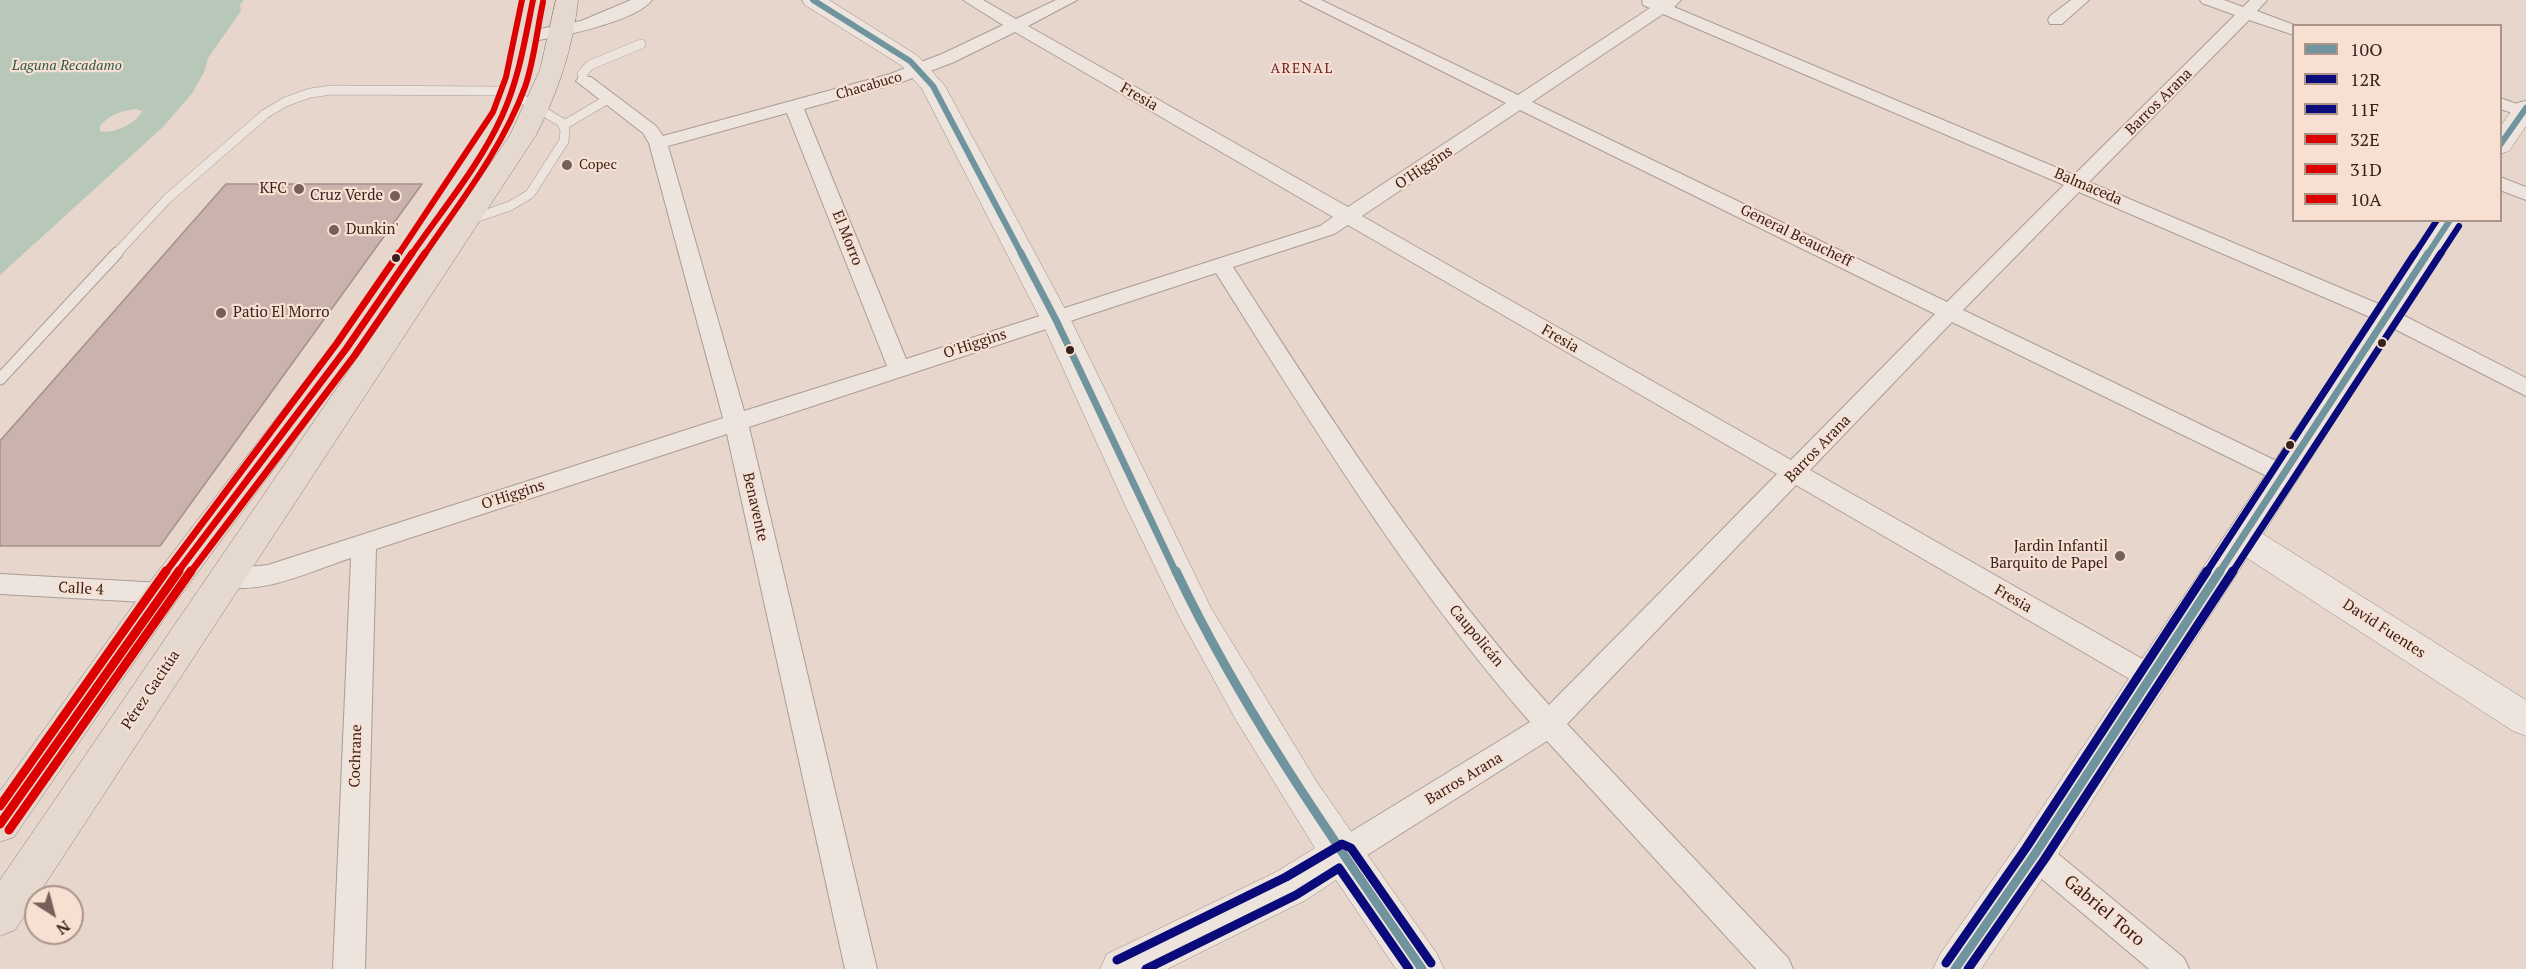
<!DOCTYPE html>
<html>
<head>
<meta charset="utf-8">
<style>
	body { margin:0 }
	#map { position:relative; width:2526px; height:969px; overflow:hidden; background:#e6d6cc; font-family:"PT Serif",serif }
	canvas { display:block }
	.legend { position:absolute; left:2292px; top:24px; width:210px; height:198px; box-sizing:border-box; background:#f7e0d1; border:2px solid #ab9489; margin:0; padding:8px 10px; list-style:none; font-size:18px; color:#39221d }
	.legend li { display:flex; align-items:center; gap:12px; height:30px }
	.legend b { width:30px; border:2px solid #ab9489 }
	.north { position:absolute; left:24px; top:885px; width:60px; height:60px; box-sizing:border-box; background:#f7e0d1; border:2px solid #ab9489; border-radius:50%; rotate:144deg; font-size:16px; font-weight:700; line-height:24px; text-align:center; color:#39221d }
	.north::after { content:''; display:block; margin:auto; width:21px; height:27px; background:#76615a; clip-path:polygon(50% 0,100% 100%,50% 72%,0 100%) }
</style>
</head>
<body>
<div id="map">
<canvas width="2526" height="969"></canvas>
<ul class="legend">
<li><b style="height:8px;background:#6f949e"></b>10O</li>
<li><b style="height:8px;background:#0a0a7a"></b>12R</li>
<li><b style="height:8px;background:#0a0a7a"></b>11F</li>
<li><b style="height:8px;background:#d00"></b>32E</li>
<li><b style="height:8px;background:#d00"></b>31D</li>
<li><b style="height:8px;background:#d00"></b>10A</li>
</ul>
<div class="north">N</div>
</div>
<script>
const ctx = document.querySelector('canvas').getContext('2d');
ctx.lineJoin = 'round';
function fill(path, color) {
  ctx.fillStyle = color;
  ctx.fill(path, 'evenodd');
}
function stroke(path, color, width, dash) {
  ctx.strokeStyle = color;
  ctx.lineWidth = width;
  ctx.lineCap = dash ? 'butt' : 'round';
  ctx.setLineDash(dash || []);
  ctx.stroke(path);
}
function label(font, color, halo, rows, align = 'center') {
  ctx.font = font + ' "PT Serif",serif';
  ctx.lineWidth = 4.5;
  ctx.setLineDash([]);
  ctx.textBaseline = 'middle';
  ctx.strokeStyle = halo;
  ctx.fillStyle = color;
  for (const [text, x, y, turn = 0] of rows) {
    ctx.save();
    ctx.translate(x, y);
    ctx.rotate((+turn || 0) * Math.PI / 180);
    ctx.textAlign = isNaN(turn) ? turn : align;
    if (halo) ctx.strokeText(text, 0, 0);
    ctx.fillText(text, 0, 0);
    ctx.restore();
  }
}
const water = new Path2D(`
	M 0,0 L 244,0 L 240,5 L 241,11 L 208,58 L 205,70 L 193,92 L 164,126 L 0,275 ZM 136,109 L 142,111 C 137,123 112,135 100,131 L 100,126 C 110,114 121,111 136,109 Z`);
const building = new Path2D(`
	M 226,184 L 422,184 L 160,546 L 0,546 L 0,441 Z`);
const laneFar1 = new Path2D(`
	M 585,81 L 582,74 L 590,65 L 641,44
	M 564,125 L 608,99
	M 115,255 L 167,199 L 265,114 L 285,102 L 310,93 L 332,90 L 500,91 L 512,93 L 561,122 L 565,129 L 564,141 L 530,194 L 510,206 L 469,220`);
const lane = new Path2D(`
	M 0,379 L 117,253`);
const street = new Path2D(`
	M 631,0 L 652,0 C 634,23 555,38 526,42 L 518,37 L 520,33 L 581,21 Z
	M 963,0 L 983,0 L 1016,19 L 1056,0 L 1077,0 L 1028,26 L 1348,207 L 1506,103 L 1300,0 L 1321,0 L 1518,95 L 1650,8 L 1643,5 L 1642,0 L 1681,0 L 1674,7 L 2074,175 L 2235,15 L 2202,3 L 2200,0 L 2224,0 L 2243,7 L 2250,0 L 2267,0 L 2257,11 L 2297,26 L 2294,26 L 2294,35 L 2249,20 L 2089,182 L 2393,310 L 2526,378 L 2526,396 L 2377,320 L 2079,192 L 1963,310 L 2291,468 L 2295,474 L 2291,480 L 2283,483 L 2275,480 L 1952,322 L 1810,470 L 2160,669 L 2164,677 L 2160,685 L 2150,688 L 2140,685 L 1796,485 L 1567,724 L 1788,958 L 1793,969 L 1756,969 L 1547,741 L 1353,864 L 1342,868 L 1331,864 L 1327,854 L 1331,844 L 1530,722 C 1409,584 1314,428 1216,273 L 749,427 L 877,969 L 845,969 L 727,434 L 376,549 L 365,969 L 333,969 L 351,558 C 310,571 260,598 217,584 L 213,577 L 217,570 L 268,565 L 723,418 L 649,143 L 643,133 L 576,81 L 579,77 L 591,77 L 656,126 L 663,136 L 890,74 L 942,54 L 1003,25 ZM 1663,14 L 2064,185 L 1947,302 L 1532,102 ZM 1015,32 L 1333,217 L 1320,226 L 906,359 L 804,109 L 902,82 L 954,62 ZM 1520,110 L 1935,314 L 1791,460 L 1362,216 ZM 787,113 L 887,366 L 744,411 L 668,146 ZM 1348,225 L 1777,474 L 1549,705 C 1428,571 1331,419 1233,267 L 1334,234 Z
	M 2071,0 L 2089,0 L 2062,24 L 2050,24 L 2048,20 L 2050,16 Z
	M 2500,98 L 2526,107 L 2526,117 L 2500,109 Z
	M 2500,177 L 2526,187 L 2526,200 L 2500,190 Z
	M 0,574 L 162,583 L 171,586 L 175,593 L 171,600 L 162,603 L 0,594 Z
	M 2035,840 L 2046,844 L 2184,958 L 2189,969 L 2149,969 L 2024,864 L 2020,854 L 2024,844 Z`);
const secondary = new Path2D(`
	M 802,0 L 829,0 L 918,56 L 945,86 L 1071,320 L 1211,608 L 1318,784 L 1437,954 L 1444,969 L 1396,969 L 1336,880 L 1306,900 L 1167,969 L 1100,969 L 1107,954 L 1276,872 L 1315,848 L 1236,720 L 1180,618 L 1126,507 L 1041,320 L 922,89 L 902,66 L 805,5 Z
	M 2526,101 L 2526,126 L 2509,151 L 2500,154 L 2500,127 L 2517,103 Z
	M 2436,220 L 2463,220 L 2263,534 L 2526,700 L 2526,736 L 2513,731 L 2247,558 L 2050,867 L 1981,969 L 1933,969 L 1940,954 L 2020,841 Z`);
const primary = new Path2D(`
	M 522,0 L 544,0 L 528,80 L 514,117 L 490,159 L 357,356 L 175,603 L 14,837 L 0,842 L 0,791 L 149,583 L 335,342 L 465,158 L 490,117 L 504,80 Z
	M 556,0 L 578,0 C 573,48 558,92 536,135 L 15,930 L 0,936 L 0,880 L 510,135 L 540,70 Z`);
const bus1Far2 = new Path2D(`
	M 813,0 L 910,61 L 933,86 L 1022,255
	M 2500,145 L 2526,108
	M 2427,255 L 2450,220`);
const bus1Far1 = new Path2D(`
	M 1021,253 L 1056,320 L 1176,573
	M 2219,573 L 2428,253`);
const bus1 = new Path2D(`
	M 1176,571 C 1243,712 1334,841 1422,969
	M 1955,969 L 2035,854 L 2220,571`);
const bus2Far2 = new Path2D(`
	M 2440,255 L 2459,226`);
const bus2Far1 = new Path2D(`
	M 2232,573 L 2441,253`);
const bus2 = new Path2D(`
	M 1146,969 L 1296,895 L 1339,868 L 1409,969
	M 1968,969 L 2044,860 L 2233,571`);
const bus3Far2 = new Path2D(`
	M 2414,255 L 2437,220`);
const bus3Far1 = new Path2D(`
	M 2206,573 L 2415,253`);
const bus3 = new Path2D(`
	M 1117,960 L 1286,877 L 1342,844 L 1351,848 L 1431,963
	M 1946,963 L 2026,848 L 2207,571`);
const bus4Far2 = new Path2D(`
	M 411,255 C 442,210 480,165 502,116 C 519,79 525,39 533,0`);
const bus4Far1 = new Path2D(`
	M 177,573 L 346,349 L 412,253`);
const bus4 = new Path2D(`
	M 0,824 L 179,571`);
const bus5Far2 = new Path2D(`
	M 424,255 C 461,201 502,149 525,87 C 534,61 537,30 543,2`);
const bus5Far1 = new Path2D(`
	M 190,573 L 355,355 L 425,253`);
const bus5 = new Path2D(`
	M 9,830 L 191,571`);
const bus6Far2 = new Path2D(`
	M 398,255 L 493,112 L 506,77 L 522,0`);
const bus6Far1 = new Path2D(`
	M 165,573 L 337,343 L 399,253`);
const bus6 = new Path2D(`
	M 0,806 L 166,571`);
const markers = [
	[567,165,6,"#76615a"],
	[299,189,6,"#76615a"],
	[395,196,6,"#76615a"],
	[334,230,6,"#76615a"],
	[396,258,5,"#39221d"],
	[221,313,6,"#76615a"],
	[2382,343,5,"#39221d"],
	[1070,350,5,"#39221d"],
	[2290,445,5,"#39221d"],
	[2120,556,6,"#76615a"]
];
const farWaternames = [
	["Laguna Recadamo",67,66]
];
const farNeighbourhoodnames = [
	["ARENAL",1302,69]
];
const farStreetnames = [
	["Chacabuco",869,86,-16]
];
const farPoinames = [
	["Copec",579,165]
];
const streetNames = [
	["Fresia",1139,97,30],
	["Barros Arana",2159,102,-45],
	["O'Higgins",1424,168,-34],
	["Balmaceda",2088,187,23],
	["General Beaucheff",1796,236,26],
	["El Morro",847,238,68],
	["Fresia",1560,339,30],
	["O'Higgins",975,344,-18],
	["Barros Arana",1818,449,-46],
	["O'Higgins",513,495,-18],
	["Benavente",755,507,77],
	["Calle 4",81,589,3],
	["Fresia",2013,599,30],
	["David Fuentes",2384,629,33],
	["Caupolicán",1476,636,50],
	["Pérez Gacitúa",151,690,-56],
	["Cochrane",356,756,-88],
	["Barros Arana",1464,779,-31]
];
const poiNames = [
	["KFC",287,189],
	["Cruz Verde",383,196],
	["Dunkin'",346,230,"left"],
	["Patio El Morro",233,313,"left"],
	["Jardin Infantil",2108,547],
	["Barquito de Papel",2108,564]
];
const nearStreetnames = [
	["Gabriel Toro",2104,911,40]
];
fill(water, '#b8c8b8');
fill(building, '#c9b3ac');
stroke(building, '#a6918b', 1.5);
stroke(laneFar1, '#ab9c95', 10);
stroke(lane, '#ab9c95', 13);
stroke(street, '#ab9c95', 2);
stroke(secondary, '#9a8b85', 1);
stroke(primary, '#90817c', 1);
stroke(laneFar1, '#ede4de', 9);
stroke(lane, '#ede4de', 11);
fill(street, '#ede4de');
fill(secondary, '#ede4de');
fill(primary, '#e4d8cf');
stroke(bus1Far2, '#6f949e', 6);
stroke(bus1Far1, '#6f949e', 7);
stroke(bus1, '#6f949e', 9);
stroke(bus2Far2, '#0a0a7a', 6);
stroke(bus2Far1, '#0a0a7a', 7);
stroke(bus2, '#0a0a7a', 9);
stroke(bus3Far2, '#0a0a7a', 6);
stroke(bus3Far1, '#0a0a7a', 7);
stroke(bus3, '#0a0a7a', 9);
stroke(bus4Far2, '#d00', 6);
stroke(bus4Far1, '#d00', 7);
stroke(bus4, '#d00', 9);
stroke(bus5Far2, '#d00', 6);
stroke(bus5Far1, '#d00', 7);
stroke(bus5, '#d00', 9);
stroke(bus6Far2, '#d00', 6);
stroke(bus6Far1, '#d00', 7);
stroke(bus6, '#d00', 9);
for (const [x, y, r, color] of markers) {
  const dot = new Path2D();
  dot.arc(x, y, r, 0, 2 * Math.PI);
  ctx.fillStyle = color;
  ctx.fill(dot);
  stroke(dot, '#f7e0d1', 2);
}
label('italic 14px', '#2b5948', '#f7e0d1', farWaternames);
ctx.letterSpacing = '1.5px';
label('14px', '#671b22', '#f7e0d1', farNeighbourhoodnames);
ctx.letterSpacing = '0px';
label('14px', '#39221d', '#f7e0d1', farStreetnames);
label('14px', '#39221d', '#f7e0d1', farPoinames, 'left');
label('15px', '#39221d', '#f7e0d1', streetNames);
label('15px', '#39221d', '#f7e0d1', poiNames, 'right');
label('18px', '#39221d', '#f7e0d1', nearStreetnames);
</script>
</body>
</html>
